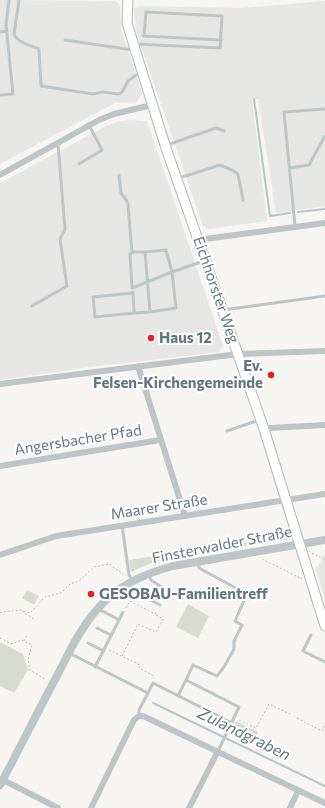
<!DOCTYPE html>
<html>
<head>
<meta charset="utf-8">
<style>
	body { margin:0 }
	canvas { display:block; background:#f6f5f2 }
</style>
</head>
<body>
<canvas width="325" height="808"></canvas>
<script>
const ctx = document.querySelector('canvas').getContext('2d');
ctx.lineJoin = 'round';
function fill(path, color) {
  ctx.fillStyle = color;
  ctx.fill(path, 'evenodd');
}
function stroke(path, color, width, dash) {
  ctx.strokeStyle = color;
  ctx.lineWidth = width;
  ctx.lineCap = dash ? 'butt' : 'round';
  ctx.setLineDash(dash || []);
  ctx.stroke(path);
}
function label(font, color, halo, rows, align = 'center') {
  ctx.font = font + ' Commissioner,sans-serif';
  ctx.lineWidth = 4;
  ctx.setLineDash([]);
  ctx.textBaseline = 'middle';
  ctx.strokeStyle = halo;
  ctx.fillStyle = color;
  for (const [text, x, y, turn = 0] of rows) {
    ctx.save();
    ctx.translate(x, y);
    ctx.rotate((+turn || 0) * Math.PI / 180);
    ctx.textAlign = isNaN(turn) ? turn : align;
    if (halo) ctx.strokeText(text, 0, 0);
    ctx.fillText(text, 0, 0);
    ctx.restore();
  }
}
const built = new Path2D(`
	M 0,0 L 116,1 L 120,6 L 121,30 L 142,93 L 137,102 L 115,103 L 0,164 Z
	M 325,1 L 325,206 L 276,213 L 258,99 L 252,99 L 267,221 L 208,229 L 203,226 L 141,46 L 136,29 L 134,9 L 138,6 L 241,8 Z
	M 129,120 L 147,121 L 223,346 L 219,352 L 90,367 L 0,380 L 0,183 L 106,126 L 117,122 Z
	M 325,554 L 325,599 L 316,570 Z`);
const green = new Path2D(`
	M 290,535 L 288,539 L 167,558 L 151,563 L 131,572 L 129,560 Z
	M 27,590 L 39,596 L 34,605 L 22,598 Z
	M 188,604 L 209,616 L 198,638 L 176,627 Z
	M 0,642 L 23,654 L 28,670 L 14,693 L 0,686 Z
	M 236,721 L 258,732 L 252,743 L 231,731 Z`);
const stream = new Path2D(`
	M 254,99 L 270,216 L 290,213
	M 298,212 L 325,209
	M 153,703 L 325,786`);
const path = new Path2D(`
	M 312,553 L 325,560
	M 262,559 L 302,579
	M 126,608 L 130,601 L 155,614
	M 22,611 L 35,620
	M 0,613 L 2,612 L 21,610 L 30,613 L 45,597 L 61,593 L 70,584 L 79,581 L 94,567 L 109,564 L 124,575
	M 0,638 L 12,644 L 22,640 L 32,645 L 28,659 L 30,670 L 45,679
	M 24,641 L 28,634
	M 109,650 L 140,665 L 139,668 L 154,676 L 153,678
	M 122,656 L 138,624 L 156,632 L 163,619 L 155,614 L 157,610
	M 297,718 L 322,731 L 325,726
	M 239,720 L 256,728 L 269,704 L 290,714`);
const service = new Path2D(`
	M 19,0 L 14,34 C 18,43 30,45 39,49 L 41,86 L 93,94 L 103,92 L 118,94 L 122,92 L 128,81 L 136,75
	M 0,32 L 7,31
	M 65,40 L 133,50
	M 135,44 L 220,48 L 222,16 L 146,12 L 144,36 L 221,40
	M 0,95 L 13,94 L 6,25 L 9,0
	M 167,145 L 216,128 L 224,131
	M 79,164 L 102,150 L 89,125
	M 289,168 L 309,165 L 325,136
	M 119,175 L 121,193 L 127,201 L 128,205 L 132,253
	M 179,178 L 220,165 L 232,170 L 238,174 L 243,200
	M 295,226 L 284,112 L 325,109
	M 145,252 L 134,252 L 130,254 L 132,288 L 172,272 L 166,250 L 145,252 L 150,312 L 176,308 L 172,272 L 204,261
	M 133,292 L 134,313 L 150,312
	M 133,293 L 93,297 L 95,317 L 134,313
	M 32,306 L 67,286 L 60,239 L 65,229 L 58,144
	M 223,310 L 325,296
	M 227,431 L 259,420
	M 122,525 L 129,575 L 132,580
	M 199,563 L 199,568 L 247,594 L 235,621 L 242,625 L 234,641 L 234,649 L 224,667 L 217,676 L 193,665 L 186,680 L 239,707 L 218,751
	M 149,574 L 151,580 L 166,590
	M 128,586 L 132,590 L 160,605
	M 119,620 L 123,612
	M 97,628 L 111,635
	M 311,635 L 303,651 L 325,662
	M 88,643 L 104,651
	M 69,653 L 148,693 L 139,710 L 139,715
	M 95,667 L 119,620 L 99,609
	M 148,693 L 153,683 L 232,723
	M 178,696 L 186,680`);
const minor = new Path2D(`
	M 0,175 L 99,120 L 114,114 L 152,105
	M 199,241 L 205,239 L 325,223
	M 138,366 L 185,516
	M 0,384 L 238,354 L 325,351
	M 264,429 L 269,428 L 325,425
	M 0,466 L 160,440
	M 0,555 L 56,536 L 325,494
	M 3,780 L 58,808
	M 91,808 L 134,720 L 139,716 L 143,716 L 325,803
	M 189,808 L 218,751
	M 290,808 L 298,791`);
const tertiary = new Path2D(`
	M 0,785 C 20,748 38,711 58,674 C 71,648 84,621 106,600 C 125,582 148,573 173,566 L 325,540`);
const secondary = new Path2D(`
	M 128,0 L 127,23 L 135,49 L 166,148 L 264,429 L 325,626`);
const markers = [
	[151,338,4,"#ed1e1a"],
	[271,375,4,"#ed1e1a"],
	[91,594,4,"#ed1e1a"]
];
const streetNames = [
	["Eichhorster Weg",216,290,71],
	["Angersbacher Pfad",78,440,-9],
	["Maarer Straße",159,507,-9],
	["Finsterwalder Straße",222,545,-11]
];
const poiNames = [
	["Haus 12",159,338],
	["Ev.",263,366,"right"],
	["Felsen-Kirchengemeinde",263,383,"right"],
	["GESOBAU-Familientreff",99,594]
];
const waterNames = [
	["Zulandgraben",244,734,26]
];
fill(built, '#e6e7e5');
fill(green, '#d7dbd1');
stroke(stream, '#b4c6c8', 2);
stroke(secondary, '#b0b9bc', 11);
stroke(path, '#b8bdbe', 1, [2, 2]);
stroke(service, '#bec5c7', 3);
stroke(minor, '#bec5c7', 6);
stroke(tertiary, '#bec5c7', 8);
stroke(secondary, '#fff', 9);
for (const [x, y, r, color] of markers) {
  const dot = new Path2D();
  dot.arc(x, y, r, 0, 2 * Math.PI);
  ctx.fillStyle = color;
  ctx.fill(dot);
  stroke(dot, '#fff', 1.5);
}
label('15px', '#5f787f', '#fff', streetNames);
label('bold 15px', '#5f787f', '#fff', poiNames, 'left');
label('italic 16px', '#5a787b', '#fff', waterNames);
</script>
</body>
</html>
